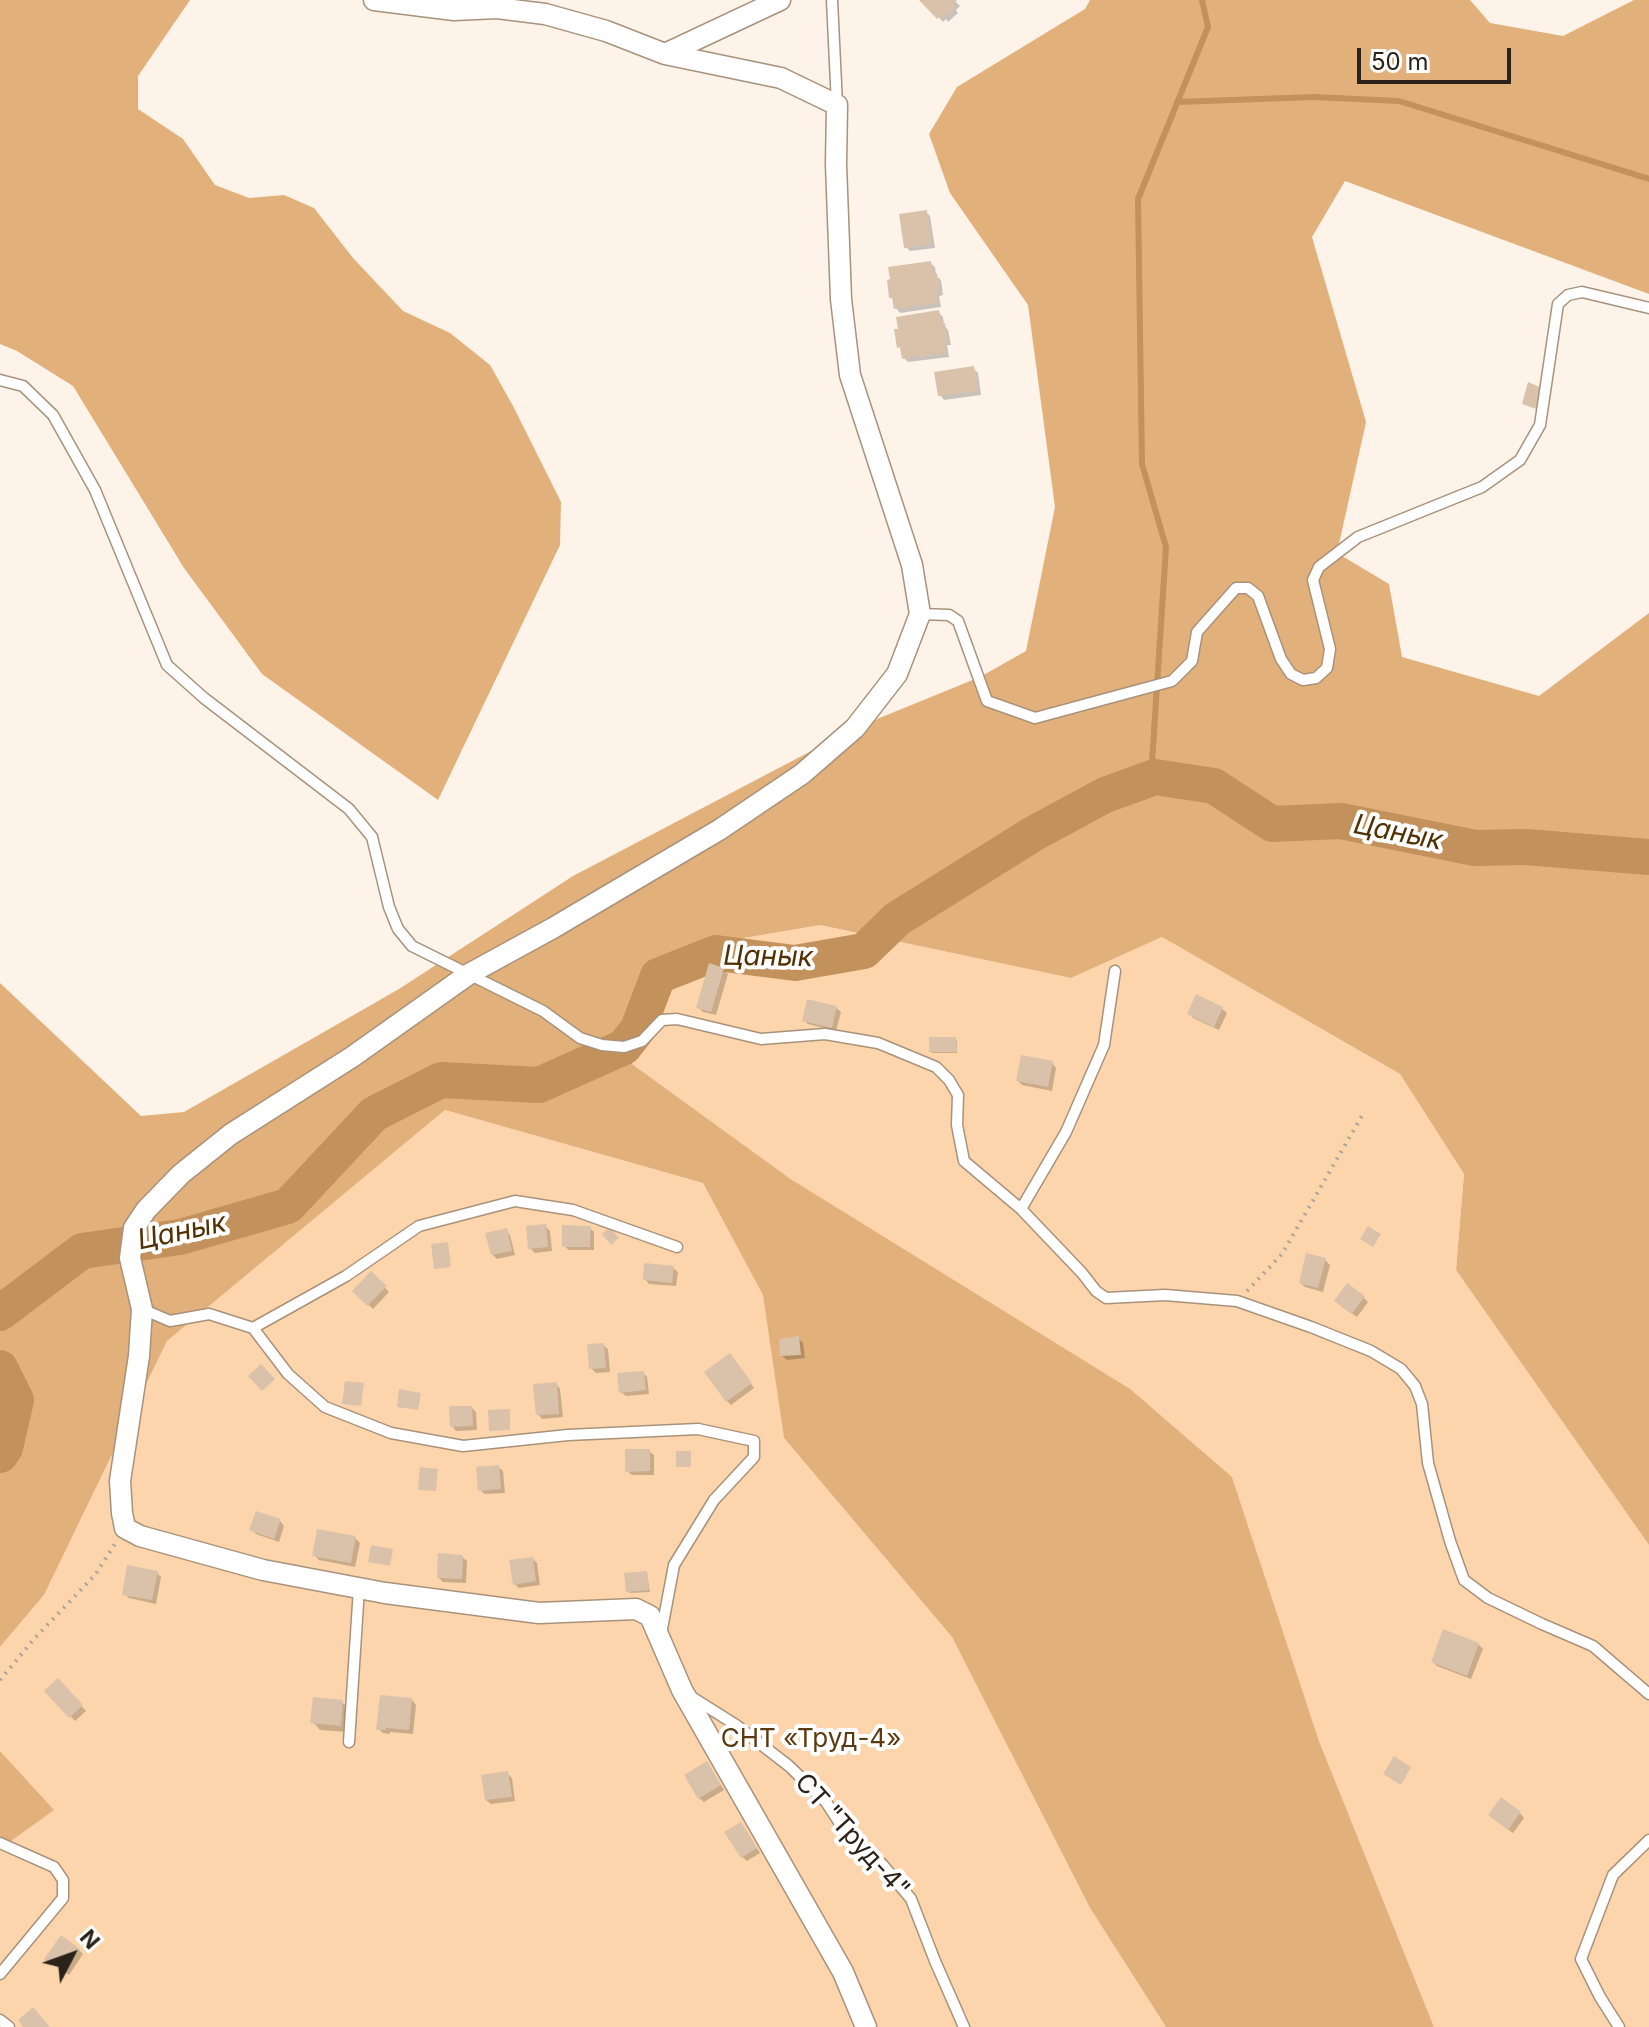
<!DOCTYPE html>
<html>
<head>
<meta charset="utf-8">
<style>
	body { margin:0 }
	#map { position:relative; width:1649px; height:2027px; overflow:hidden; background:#fdf3e9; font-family:Inter,sans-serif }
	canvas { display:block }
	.north { position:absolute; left:32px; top:1915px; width:80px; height:80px; -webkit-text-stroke:6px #fff; paint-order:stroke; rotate:49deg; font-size:22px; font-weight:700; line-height:32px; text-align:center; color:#2b2219 }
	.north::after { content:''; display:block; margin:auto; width:28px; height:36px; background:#2b2219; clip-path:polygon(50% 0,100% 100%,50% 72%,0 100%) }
	.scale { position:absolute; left:1357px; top:48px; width:154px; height:36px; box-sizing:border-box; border:4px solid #2b2219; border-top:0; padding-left:10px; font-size:24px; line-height:28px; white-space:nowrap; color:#2b2219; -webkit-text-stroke:6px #fff; paint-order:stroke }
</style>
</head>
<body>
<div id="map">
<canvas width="1649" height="2027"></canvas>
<div class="north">N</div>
<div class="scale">50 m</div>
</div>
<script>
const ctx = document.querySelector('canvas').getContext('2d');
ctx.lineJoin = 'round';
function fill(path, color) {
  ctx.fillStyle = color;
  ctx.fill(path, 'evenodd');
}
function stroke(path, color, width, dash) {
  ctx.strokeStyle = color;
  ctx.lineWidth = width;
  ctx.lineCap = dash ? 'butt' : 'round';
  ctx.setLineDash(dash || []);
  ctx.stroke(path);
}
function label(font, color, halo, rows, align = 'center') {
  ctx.font = font + ' Inter,sans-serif';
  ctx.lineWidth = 8;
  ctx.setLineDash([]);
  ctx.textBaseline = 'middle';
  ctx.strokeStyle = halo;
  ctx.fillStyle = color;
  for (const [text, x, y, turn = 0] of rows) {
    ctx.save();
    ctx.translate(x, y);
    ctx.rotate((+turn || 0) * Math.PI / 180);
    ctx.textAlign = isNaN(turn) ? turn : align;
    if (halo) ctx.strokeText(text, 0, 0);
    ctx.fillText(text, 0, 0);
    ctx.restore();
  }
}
const green = new Path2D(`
	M 820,925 L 1071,978 L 1162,937 L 1400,1074 L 1464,1174 L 1456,1270 L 1649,1545 L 1649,2027 L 1434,2027 L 1319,1741 L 1232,1477 L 792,1180 L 632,1064 L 690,947 Z
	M 445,1110 L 703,1183 L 764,1295 L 784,1438 L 952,1637 L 1090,1908 L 1166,2027 L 0,2027 L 0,1849 L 53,1810 L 0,1751 L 0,1647 L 44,1595 L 167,1341 Z`);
const forest = new Path2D(`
	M 0,0 L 190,0 L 138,76 L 138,109 L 183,139 L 215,185 L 249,198 L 284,195 L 314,208 L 353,258 L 403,311 L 450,333 L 490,365 L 513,406 L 561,502 L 560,545 L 438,800 L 262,674 L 184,568 L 73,386 L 17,351 L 0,344 Z
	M 1090,0 L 1470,0 L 1490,23 L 1563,36 L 1634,0 L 1649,0 L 1649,294 L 1345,181 L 1312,237 L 1366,422 L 1337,553 L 1389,584 L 1402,657 L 1539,696 L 1649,613 L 1649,1545 L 1456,1270 L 1464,1174 L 1400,1074 L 1162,937 L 1071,978 L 820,925 L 691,947 L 632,1064 L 792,1180 L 1130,1389 L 1232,1477 L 1319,1741 L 1434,2027 L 1166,2027 L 1090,1908 L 952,1637 L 784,1438 L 763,1295 L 703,1183 L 445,1110 L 167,1341 L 44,1595 L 0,1647 L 0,983 L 141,1116 L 184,1112 L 399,989 L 573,876 L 855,728 L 980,677 L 1026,651 L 1055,507 L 1028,305 L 950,193 L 929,134 L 957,87 L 1085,9 Z
	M 0,1751 L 54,1810 L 0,1849 Z`);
const shadow = new Path2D(`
	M 922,0 L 954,0 L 960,6 L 956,10 L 958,13 L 948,22 L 946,19 L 943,22 Z
	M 926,212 L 930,216 L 935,248 L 910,251 L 906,247 Z
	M 930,263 L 935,267 L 936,276 L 941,280 L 943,295 L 939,296 L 941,307 L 900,313 L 896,308 L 895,301 L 891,297 L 892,281 Z
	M 938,312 L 943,317 L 944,325 L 948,330 L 951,345 L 947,345 L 949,357 L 908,362 L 904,358 L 903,351 L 899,347 Z
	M 973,368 L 978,373 L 981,395 L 944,400 L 940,395 Z
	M 723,970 L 728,974 L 716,1015 L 703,1012 L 698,1007 Z
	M 836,1008 L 841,1012 L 836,1031 L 808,1024 L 804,1020 Z
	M 1222,1009 L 1227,1013 L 1219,1030 L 1193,1018 L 1189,1013 Z
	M 956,1039 L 957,1041 L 957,1053 L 932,1053 L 931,1051 Z
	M 1052,1063 L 1056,1068 L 1052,1091 L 1022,1085 L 1018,1081 Z
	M 545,1226 L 550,1231 L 552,1251 L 535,1253 L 530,1248 Z
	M 590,1228 L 594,1232 L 594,1250 L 569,1250 L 564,1246 Z
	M 506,1231 L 510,1235 L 515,1255 L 497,1259 L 492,1254 Z
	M 1325,1260 L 1330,1265 L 1323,1292 L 1305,1287 L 1301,1283 Z
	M 673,1268 L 678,1272 L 676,1286 L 649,1284 L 645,1279 Z
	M 371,1274 L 389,1292 L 373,1309 L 354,1291 Z
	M 1363,1297 L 1368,1302 L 1357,1317 L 1341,1306 Z
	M 799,1339 L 803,1343 L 805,1358 L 787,1360 L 782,1356 Z
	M 603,1345 L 608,1349 L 610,1372 L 596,1373 L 591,1368 Z
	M 734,1360 L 754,1388 L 731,1405 L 727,1401 Z
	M 643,1373 L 647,1377 L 649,1394 L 626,1396 L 621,1392 Z
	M 556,1384 L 560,1389 L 563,1417 L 542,1419 L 538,1414 Z
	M 472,1408 L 476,1412 L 477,1430 L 456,1431 L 452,1426 Z
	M 649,1451 L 654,1455 L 654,1475 L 632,1475 L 627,1471 Z
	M 498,1467 L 503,1471 L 505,1493 L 485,1494 L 480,1490 Z
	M 280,1521 L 284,1526 L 279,1542 L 256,1534 L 251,1529 Z
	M 355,1538 L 360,1543 L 355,1567 L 319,1560 L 314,1555 Z
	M 462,1557 L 467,1561 L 466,1583 L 443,1582 L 439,1578 Z
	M 533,1559 L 537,1563 L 540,1585 L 519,1588 L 515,1584 Z
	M 157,1573 L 161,1577 L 156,1604 L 129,1598 L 124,1594 Z
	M 647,1573 L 650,1592 L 630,1593 L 628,1592 Z
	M 1478,1644 L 1483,1649 L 1471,1679 L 1437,1666 L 1433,1662 Z
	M 58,1681 L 86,1711 L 75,1721 L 47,1691 Z
	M 412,1700 L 416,1705 L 413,1734 L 390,1732 L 390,1734 L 383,1733 L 378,1729 Z
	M 342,1702 L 349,1709 L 347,1732 L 320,1730 L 313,1722 Z
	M 707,1764 L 724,1790 L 704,1802 L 699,1798 Z
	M 507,1773 L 512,1778 L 515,1801 L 491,1804 L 486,1800 Z
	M 1520,1813 L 1524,1818 L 1513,1833 L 1495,1820 Z
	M 745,1829 L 760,1853 L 747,1861 L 742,1857 Z
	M 79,1950 L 83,1954 L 69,1975 L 51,1963 Z`);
const stream = new Path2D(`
	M 1177,102 L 1314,97 L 1399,101 L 1649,179
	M 1151,778 L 1166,547 L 1142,464 L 1138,199 L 1208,27 L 1202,0`);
const river = new Path2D(`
	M 0,1313 L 82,1251 L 180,1237 L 288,1206 L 374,1114 L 441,1080 L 539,1085 L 624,1047 L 638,1029 L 658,976 L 716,953 L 795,963 L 864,951 L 897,919 L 1033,834 L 1105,795 L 1155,777 L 1214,786 L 1272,824 L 1341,821 L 1475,848 L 1526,847 L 1649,857
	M 0,1368 L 16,1400 L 5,1448 L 0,1455`);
const building = new Path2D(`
	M 919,0 L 957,0 L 953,4 L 955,7 L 942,19 L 940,16 L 937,19 Z
	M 927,210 L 931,244 L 904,248 L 899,214 Z
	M 931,261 L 933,274 L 937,273 L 939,291 L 936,292 L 938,303 L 894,309 L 892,298 L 889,298 L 887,280 L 890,279 L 888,267 Z
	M 939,310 L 941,323 L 945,323 L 947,341 L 944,341 L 945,353 L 902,359 L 900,347 L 897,348 L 894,329 L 898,329 L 896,317 Z
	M 974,366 L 978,391 L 938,396 L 934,372 Z
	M 1528,382 L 1542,388 L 1536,409 L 1522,404 Z
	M 709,963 L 724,968 L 711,1012 L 696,1008 Z
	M 1196,994 L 1223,1007 L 1214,1027 L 1187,1014 Z
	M 807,999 L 837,1006 L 832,1028 L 802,1021 Z
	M 929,1037 L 956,1037 L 957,1052 L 929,1052 Z
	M 1021,1055 L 1053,1061 L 1048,1087 L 1016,1081 Z
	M 546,1224 L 548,1247 L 528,1249 L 526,1226 Z
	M 562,1225 L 591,1226 L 590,1247 L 562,1247 Z
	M 1368,1226 L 1381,1234 L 1373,1247 L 1360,1239 Z
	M 610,1227 L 619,1238 L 611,1245 L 602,1234 Z
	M 507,1228 L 512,1251 L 491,1255 L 485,1233 Z
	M 448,1242 L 451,1267 L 434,1269 L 431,1244 Z
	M 1306,1253 L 1326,1258 L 1318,1288 L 1299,1283 Z
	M 644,1263 L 674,1266 L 672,1283 L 643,1280 Z
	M 371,1271 L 387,1286 L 367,1306 L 352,1291 Z
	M 1347,1283 L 1365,1296 L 1352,1314 L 1334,1301 Z
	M 799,1336 L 801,1355 L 780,1356 L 779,1339 Z
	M 604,1343 L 606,1368 L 589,1369 L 587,1344 Z
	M 730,1353 L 752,1383 L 726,1402 L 704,1372 Z
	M 261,1364 L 275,1379 L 262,1391 L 248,1376 Z
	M 644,1371 L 646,1390 L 619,1393 L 617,1373 Z
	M 345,1381 L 364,1383 L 361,1406 L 342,1404 Z
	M 557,1382 L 559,1414 L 536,1415 L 533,1384 Z
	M 399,1389 L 421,1393 L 418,1410 L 397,1407 Z
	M 449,1406 L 472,1406 L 473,1426 L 450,1427 Z
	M 510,1409 L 510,1430 L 489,1431 L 488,1410 Z
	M 625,1449 L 650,1449 L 650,1471 L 625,1472 Z
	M 676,1451 L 691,1451 L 691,1467 L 676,1467 Z
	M 499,1465 L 501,1489 L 478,1491 L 476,1467 Z
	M 420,1467 L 438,1469 L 436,1491 L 418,1490 Z
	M 256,1511 L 281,1519 L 274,1539 L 249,1530 Z
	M 317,1529 L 356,1536 L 351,1563 L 312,1556 Z
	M 371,1545 L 393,1549 L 390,1566 L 368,1562 Z
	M 438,1553 L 463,1555 L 462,1579 L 437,1578 Z
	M 533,1557 L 536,1581 L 513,1585 L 509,1560 Z
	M 127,1565 L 158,1571 L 152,1600 L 122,1595 Z
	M 647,1571 L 649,1590 L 626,1592 L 624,1573 Z
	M 1443,1629 L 1479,1643 L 1467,1676 L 1431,1662 Z
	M 58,1678 L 83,1705 L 69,1718 L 44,1691 Z
	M 380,1695 L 412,1698 L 409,1730 L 386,1728 L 386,1730 L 376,1730 Z
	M 313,1697 L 343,1700 L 341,1726 L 310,1723 Z
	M 1394,1756 L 1411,1767 L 1401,1785 L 1383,1774 Z
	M 707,1761 L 721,1785 L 698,1799 L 684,1775 Z
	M 508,1771 L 512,1797 L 485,1800 L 481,1775 Z
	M 1501,1797 L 1521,1812 L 1508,1830 L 1488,1815 Z
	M 741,1822 L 757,1848 L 741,1858 L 724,1832 Z
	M 61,1935 L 80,1949 L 63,1972 L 44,1959 Z
	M 33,2007 L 50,2027 L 23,2027 L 18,2020 Z`);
const path = new Path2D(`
	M 1247,1291 L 1282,1254 L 1363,1114
	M 0,1680 L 34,1639 L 95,1575 L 115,1544`);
const lane = new Path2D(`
	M 832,0 L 837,105
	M 0,380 L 23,386 L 53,415 L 95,490 L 167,665 L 204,698 L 349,809 L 372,837 L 389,907 L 398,929 L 412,946 L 543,1011 L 580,1038 L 602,1045 L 624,1047 L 642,1041 L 662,1020 L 677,1019 L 761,1039 L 825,1034 L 878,1043 L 936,1067 L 949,1080 L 958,1095 L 957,1125 L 964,1161 L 1021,1209 L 1082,1273 L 1096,1291 L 1106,1298 L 1165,1295 L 1237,1301 L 1311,1327 L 1371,1351 L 1401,1369 L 1415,1386 L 1422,1404 L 1428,1463 L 1450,1541 L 1464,1580 L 1488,1598 L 1542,1624 L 1593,1646 L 1649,1694
	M 920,614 L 949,615 L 958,621 L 987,701 L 1035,718 L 1172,681 L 1192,661 L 1197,632 L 1236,588 L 1248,588 L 1258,596 L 1281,659 L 1291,674 L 1303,680 L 1316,678 L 1327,668 L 1330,649 L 1313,580 L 1319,567 L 1358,537 L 1482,487 L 1520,460 L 1540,425 L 1558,304 L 1568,295 L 1582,292 L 1649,308
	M 1021,1209 L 1066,1132 L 1104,1045 L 1115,971
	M 142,1309 L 170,1321 L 209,1314 L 253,1328 L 288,1374 L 325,1407 L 391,1433 L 463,1446 L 568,1435 L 698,1429 L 754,1441 L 754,1457 L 714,1500 L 674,1565 L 661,1634
	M 253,1328 L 346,1276 L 419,1226 L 515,1201 L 573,1210 L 677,1247
	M 690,1696 L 736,1725 L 789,1766 L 826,1802 L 846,1833 L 882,1864 L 911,1899 L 935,1961 L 964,2027
	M 349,1742 L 359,1588
	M 0,1843 L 54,1867 L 63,1880 L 63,1898 L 0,1974
	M 0,2020 L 9,2027
	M 1619,2027 L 1600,1997 L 1581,1959 L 1613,1875 L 1649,1840`);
const street = new Path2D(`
	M 374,0 L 454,10 L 497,8 L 545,14 L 606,31 L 665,54 L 780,0
	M 665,54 L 781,78 L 837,105 L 836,164 L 841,299 L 850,375 L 912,565 L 920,614 L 897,674 L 855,728 L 802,774 L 719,830 L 553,928 L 469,974 L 352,1057 L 231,1134 L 181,1174 L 146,1210 L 134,1228 L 130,1258 L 142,1309 L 139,1356 L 120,1481 L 122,1513 L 125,1528 L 140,1536 L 263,1570 L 385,1593 L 539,1613 L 636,1609 L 650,1616 L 682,1690 L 843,1972 L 866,2027`);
const parkNames = [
	["СНТ «Труд-4»",811,1739]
];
const streetNames = [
	["СТ \"Труд-4\"",852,1836,48]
];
const waterNames = [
	["Цанык",1398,833,11],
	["Цанык",768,957,1],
	["Цанык",182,1232,-12]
];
fill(green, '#fcd5ac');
fill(forest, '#e2b07a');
fill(shadow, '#0003');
stroke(stream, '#c2915c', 6);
stroke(river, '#c2915c', 36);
fill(building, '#dac2aa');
stroke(lane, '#a9927b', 13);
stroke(street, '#a9927b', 23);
stroke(path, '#ada39a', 4, [2, 6]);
stroke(lane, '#fff', 10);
stroke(street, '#fff', 20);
label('26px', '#5c3a11', '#fff', parkNames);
label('26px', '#2b2219', '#fff', streetNames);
label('italic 28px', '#513004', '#fff', waterNames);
</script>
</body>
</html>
